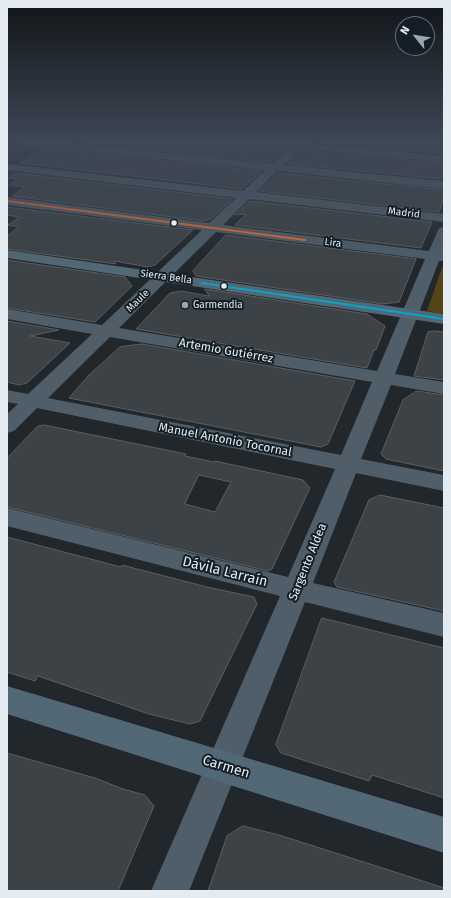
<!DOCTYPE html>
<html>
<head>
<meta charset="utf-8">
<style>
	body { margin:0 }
	#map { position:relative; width:451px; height:898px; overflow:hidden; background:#21272b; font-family:"Fira Sans",sans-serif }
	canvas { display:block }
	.frame { position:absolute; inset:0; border:8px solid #e4ecf2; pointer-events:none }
	.north { position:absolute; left:395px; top:16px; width:40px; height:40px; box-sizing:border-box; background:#131e26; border:1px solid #677078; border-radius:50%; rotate:300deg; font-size:11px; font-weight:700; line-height:16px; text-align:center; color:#e4ecf2 }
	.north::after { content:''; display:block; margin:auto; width:14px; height:18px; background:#a0a7ac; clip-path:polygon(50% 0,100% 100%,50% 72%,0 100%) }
</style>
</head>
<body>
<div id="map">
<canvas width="451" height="898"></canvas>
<div class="frame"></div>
<div class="north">N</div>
</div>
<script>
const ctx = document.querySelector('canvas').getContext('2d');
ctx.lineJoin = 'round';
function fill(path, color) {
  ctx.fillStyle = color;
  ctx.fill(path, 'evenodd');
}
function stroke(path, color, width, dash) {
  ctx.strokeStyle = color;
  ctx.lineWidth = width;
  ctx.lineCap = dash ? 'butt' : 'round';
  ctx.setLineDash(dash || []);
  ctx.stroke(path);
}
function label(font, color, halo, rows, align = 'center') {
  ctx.font = font + ' "Fira Sans",sans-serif';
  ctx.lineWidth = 4;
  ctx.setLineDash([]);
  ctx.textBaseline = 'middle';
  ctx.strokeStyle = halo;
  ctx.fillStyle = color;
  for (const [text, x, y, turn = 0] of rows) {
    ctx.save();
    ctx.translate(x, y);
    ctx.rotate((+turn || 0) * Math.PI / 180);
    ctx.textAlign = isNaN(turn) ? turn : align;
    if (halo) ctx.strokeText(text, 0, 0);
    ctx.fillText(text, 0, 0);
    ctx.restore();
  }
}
const green = new Path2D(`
	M 444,262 L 444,314 L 427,311 Z`);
const building = new Path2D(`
	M 66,141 L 248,141 L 254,145 L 286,149 L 271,162 Z
	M 308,141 L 444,141 L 444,154 L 308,142 Z
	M 44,148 L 262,171 L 242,189 L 20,163 Z
	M 301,151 L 444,163 L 444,179 L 287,164 Z
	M 16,173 L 233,199 L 211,219 L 203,221 L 12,196 L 25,187 L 9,185 L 17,179 L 8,178 Z
	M 278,173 L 444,190 L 444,197 L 439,212 L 259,191 Z
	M 250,201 L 432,222 L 421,248 L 235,225 L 246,214 L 235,215 Z
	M 7,207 L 193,230 L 155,265 L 148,267 L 114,261 L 116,264 L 7,249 L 7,236 L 19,227 L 8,225 L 20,217 L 7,215 Z
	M 226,235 L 416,259 L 399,302 L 383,304 L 196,276 L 193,271 Z
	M 7,260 L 125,277 L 132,286 L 95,322 L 7,308 Z
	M 205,289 L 367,314 L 385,326 L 376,350 L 374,350 L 367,368 L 136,329 L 170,293 L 181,291 L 209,296 Z
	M 7,321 L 59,330 L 30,336 L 70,343 L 27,383 L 19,385 L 7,382 Z
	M 435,331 L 444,332 L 444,380 L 414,376 L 428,332 Z
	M 142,344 L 355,381 L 328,444 L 321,447 L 69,398 L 89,375 L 120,347 Z
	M 417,391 L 444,395 L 444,471 L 386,459 L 381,454 L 403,400 Z
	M 44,425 L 186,454 L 185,456 L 214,462 L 215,461 L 303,480 L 310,488 L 272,569 L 268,571 L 7,507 L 7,458 L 38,426 ZM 199,475 L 231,482 L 215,512 L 185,504 Z
	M 380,495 L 444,508 L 444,611 L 337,587 L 334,582 L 369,500 Z
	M 7,537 L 121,567 L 122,565 L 207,587 L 254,597 L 257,604 L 200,721 L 190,724 L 149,714 L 38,676 L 35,681 L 7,672 Z
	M 322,618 L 444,648 L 444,798 L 372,775 L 369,781 L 281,753 L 276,745 Z
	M 7,753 L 95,778 L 123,789 L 145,795 L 154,806 L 118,891 L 7,891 Z
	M 243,826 L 279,835 L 392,871 L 444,888 L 443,891 L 208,891 L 227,836 Z`);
const minor = new Path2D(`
	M 16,141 L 52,141 L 272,164 L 289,148 L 254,144 L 249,141 L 307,141 L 306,143 L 444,156 L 444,162 L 300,149 L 284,165 L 444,181 L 444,189 L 277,171 L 256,192 L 444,214 L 444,222 L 249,199 L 223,225 L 429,251 L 439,228 L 444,227 L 444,249 L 443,252 L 444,253 L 444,261 L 439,261 L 395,374 L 444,382 L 444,394 L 391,385 L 361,459 L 444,475 L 444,491 L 356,473 L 313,583 L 444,613 L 444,637 L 305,602 L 189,891 L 151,891 L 280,596 L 7,526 L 7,508 L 288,577 L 335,469 L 37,408 L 14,431 L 7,433 L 7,414 L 18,404 L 7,402 L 7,390 L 28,394 L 92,334 L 7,319 L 7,309 L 102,325 L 202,230 L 7,205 L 7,197 L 209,223 L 236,198 L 7,170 L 7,164 L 243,191 L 265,170 L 21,144 ZM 216,232 L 425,259 L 377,371 L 119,328 ZM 110,337 L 372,382 L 341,455 L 48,398 Z`);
const major = new Path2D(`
	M 7,250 L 444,314 L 444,324 L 7,258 Z
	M 7,686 L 444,817 L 444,853 L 7,714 Z`);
const bus1 = new Path2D(`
	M 7,200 L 305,239 L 307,240 L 305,241 L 7,202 Z`);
const bus2 = new Path2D(`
	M 201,282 L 444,318 L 444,320 L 203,284 L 201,284 Z`);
const markers = [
	[174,223,3.5,"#e4ecf2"],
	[224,286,3.5,"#e4ecf2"],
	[185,305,4,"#a0a7ac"]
];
const farStreetnames = [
	["Madrid",404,213,7],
	["Lira",333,243,7],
	["Sierra Bella",166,277,8],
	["Maule",138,301,-44]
];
const farPoinames = [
	["Garmendia",193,305]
];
const streetNames = [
	["Artemio Gutiérrez",226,351,10],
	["Manuel Antonio Tocornal",225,440,11],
	["Sargento Aldea",308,562,-68]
];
const nearStreetnames = [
	["Dávila Larraín",225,572,14],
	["Carmen",226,767,17]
];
fill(green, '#574416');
fill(building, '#3c4245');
stroke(building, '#5a5f63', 1);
fill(minor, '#4f5e69');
fill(major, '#536876');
fill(bus1, '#f36c2b');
fill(bus2, '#00a9ce');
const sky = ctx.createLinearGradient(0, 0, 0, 267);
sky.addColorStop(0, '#121518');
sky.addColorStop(0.53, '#3d4755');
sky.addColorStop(1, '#3d475500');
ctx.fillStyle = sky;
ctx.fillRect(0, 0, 451, 267);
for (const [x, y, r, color] of markers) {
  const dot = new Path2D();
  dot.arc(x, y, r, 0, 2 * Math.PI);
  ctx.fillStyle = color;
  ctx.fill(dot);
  stroke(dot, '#131e26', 1.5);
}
label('10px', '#e4ecf2', '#131e26', farStreetnames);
label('10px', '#e4ecf2', '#131e26', farPoinames, 'left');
label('12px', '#e4ecf2', '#131e26', streetNames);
label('14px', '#e4ecf2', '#131e26', nearStreetnames);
</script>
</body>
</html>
